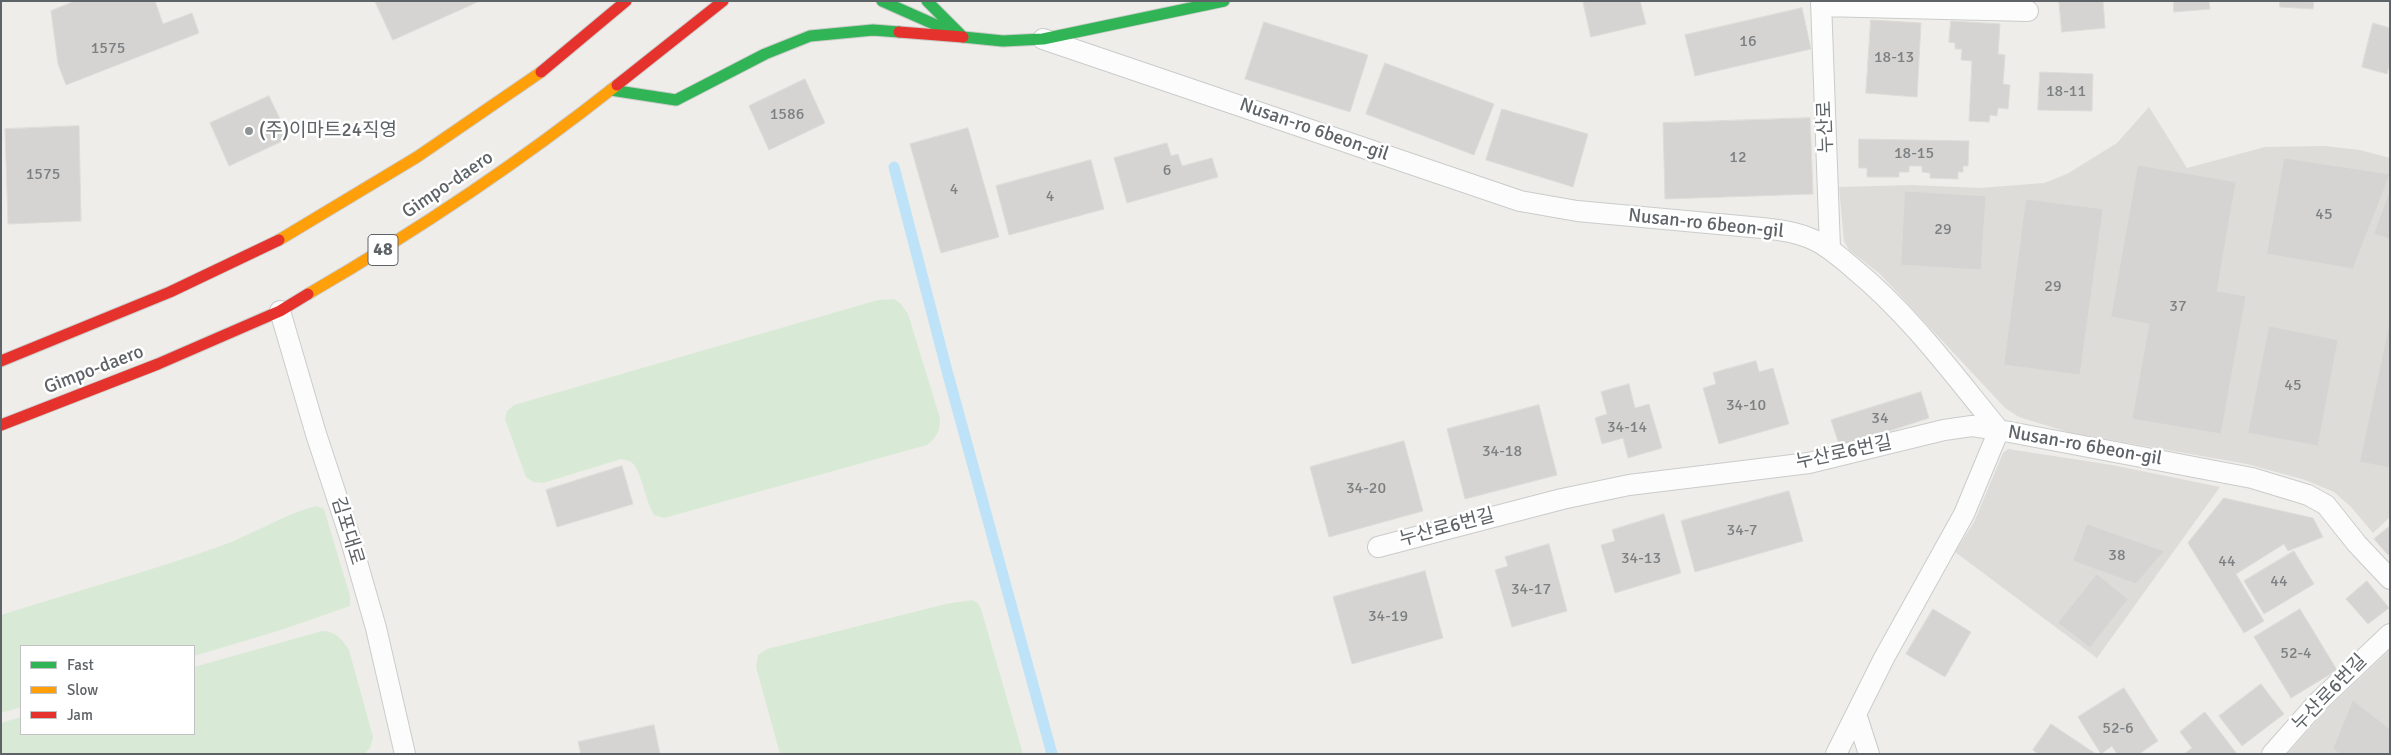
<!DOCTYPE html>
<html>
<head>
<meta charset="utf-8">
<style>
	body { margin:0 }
	#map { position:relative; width:2391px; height:755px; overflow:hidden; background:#eeede9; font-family:Signika,sans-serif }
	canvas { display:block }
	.frame { position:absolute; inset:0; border:2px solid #5e6367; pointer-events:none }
	.legend { position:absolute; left:20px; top:645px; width:175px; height:90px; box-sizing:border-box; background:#fff; border:1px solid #bfc1c2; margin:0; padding:6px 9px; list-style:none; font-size:15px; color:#5e6367 }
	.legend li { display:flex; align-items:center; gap:10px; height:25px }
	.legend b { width:25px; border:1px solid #bfc1c2 }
</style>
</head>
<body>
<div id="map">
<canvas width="2391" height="755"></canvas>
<div class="frame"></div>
<ul class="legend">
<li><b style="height:6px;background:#30b455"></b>Fast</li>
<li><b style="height:6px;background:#ff9f0a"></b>Slow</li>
<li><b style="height:6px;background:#e5322d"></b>Jam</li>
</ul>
</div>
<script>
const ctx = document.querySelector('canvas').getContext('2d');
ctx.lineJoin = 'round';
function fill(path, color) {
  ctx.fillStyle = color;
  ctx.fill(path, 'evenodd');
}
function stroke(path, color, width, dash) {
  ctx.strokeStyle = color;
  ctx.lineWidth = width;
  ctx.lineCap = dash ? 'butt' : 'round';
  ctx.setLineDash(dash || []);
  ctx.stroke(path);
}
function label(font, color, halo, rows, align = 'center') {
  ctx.font = font + ' Signika,"Noto Sans KR",sans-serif';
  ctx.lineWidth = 5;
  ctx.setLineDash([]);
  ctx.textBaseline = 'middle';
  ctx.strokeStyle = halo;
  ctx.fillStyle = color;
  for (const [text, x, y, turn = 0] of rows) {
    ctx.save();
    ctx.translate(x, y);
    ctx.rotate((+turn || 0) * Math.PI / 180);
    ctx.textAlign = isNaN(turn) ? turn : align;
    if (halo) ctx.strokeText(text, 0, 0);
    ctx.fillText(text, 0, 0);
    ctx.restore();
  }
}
const industrial = new Path2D(`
	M 2149,107 L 2187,168 L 2265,147 L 2324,146 L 2360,150 L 2390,158 L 2390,517 L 2373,533 L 2351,507 L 2334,492 L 2305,480 L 2247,464 L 2071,433 L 2019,417 L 2005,408 L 1880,274 L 1849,250 L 1844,241 L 1839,187 L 1912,185 L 1980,188 L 2044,183 L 2067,174 L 2117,143 Z
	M 2008,449 L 2112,465 L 2220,487 L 2097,658 L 1955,552 L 1974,522 L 2003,453 Z
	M 2390,650 L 2390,754 L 2287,754 L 2327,709 Z`);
const green = new Path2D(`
	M 894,299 L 901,304 L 908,314 L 940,418 C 940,431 937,437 927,445 L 664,518 L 654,515 C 645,500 643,479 635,466 C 632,461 626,460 621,459 L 543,483 L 533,482 L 526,477 L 505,419 L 507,411 L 514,405 L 878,300 Z
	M 316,506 L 324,509 L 350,596 L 350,606 L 281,630 L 194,656 L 194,646 L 21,646 L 21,707 L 1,713 L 1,615 C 73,592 147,572 218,547 C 252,535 282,515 316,506 Z
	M 972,600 L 978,603 L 981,609 L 1023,754 L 780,754 L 756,667 L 758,655 L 767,649 L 946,604 Z
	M 322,631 C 337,632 341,638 349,650 L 373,737 L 370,748 L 364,754 L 1,754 L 1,723 L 21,717 L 21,734 L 194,734 L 194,667 Z`);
const stream = new Path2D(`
	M 894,167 L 947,371 L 1052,754`);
const building = new Path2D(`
	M 75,1 L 155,1 L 163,24 L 192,13 L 199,33 L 66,85 L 58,64 L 51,11 Z
	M 375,1 L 480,1 L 393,40 Z
	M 1583,1 L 1640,1 L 1646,24 L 1591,37 Z
	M 2059,1 L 2103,1 L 2105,28 L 2062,32 Z
	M 2174,1 L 2209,1 L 2210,9 L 2174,12 Z
	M 2280,1 L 2314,1 L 2313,9 L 2280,7 Z
	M 1802,8 L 1811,49 L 1695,76 L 1685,35 Z
	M 1871,20 L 1921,23 L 1917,97 L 1866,93 Z
	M 1951,21 L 2000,24 L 1998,54 L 2005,55 L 2003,84 L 2010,85 L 2008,109 L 1998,108 L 1997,116 L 1990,115 L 1989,122 L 1969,121 L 1972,61 L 1961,60 L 1962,49 L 1955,49 L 1955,43 L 1949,42 Z
	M 1264,22 L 1368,55 L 1350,112 L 1245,79 Z
	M 2373,23 L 2390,28 L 2390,62 L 2387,74 L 2362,67 Z
	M 1385,63 L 1494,104 L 1474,155 L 1366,114 Z
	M 2040,72 L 2093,74 L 2092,111 L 2038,110 Z
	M 805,79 L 825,123 L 769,150 L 749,106 Z
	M 269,96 L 289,138 L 229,166 L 210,123 Z
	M 1502,109 L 1588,134 L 1573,187 L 1486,160 Z
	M 1810,118 L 1813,194 L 1665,199 L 1663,123 Z
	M 79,126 L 81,221 L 8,224 L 5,129 Z
	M 968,128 L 999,237 L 941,253 L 910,144 Z
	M 1859,139 L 1969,141 L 1968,166 L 1963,166 L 1963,172 L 1958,172 L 1958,179 L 1930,178 L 1930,173 L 1922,172 L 1922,166 L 1909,166 L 1909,172 L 1899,172 L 1899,177 L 1867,177 L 1867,168 L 1859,168 Z
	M 1167,143 L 1171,156 L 1178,154 L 1182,166 L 1212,158 L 1218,177 L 1127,203 L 1114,158 Z
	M 2284,158 L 2390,174 L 2353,269 L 2267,254 Z
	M 1091,160 L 1104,209 L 1009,235 L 996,186 Z
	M 2138,165 L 2236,182 L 2217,291 L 2246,296 L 2221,434 L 2132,419 L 2149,324 L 2111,317 Z
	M 2390,190 L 2390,239 L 2374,234 Z
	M 1905,191 L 1986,196 L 1981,270 L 1901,265 Z
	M 2026,199 L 2103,209 L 2080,375 L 2004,365 Z
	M 2390,320 L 2390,468 L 2360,462 Z
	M 2269,326 L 2338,340 L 2318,446 L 2248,433 Z
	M 1756,361 L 1759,372 L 1773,368 L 1789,424 L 1719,444 L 1703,388 L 1716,384 L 1713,373 Z
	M 1629,384 L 1635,408 L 1649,404 L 1662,448 L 1628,458 L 1623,438 L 1602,444 L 1595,418 L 1607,414 L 1601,392 Z
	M 1921,392 L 1929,418 L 1840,447 L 1831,420 Z
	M 1539,405 L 1557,475 L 1465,499 L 1447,429 Z
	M 1404,441 L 1423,511 L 1329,537 L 1310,467 Z
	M 622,466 L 633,504 L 557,527 L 546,490 Z
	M 1789,491 L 1803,541 L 1695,572 L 1681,521 Z
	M 2224,498 L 2313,518 L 2323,537 L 2288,551 L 2284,544 L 2236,574 L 2264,621 L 2244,633 L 2188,543 Z
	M 1664,514 L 1681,573 L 1615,593 L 1601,545 L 1615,541 L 1612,530 Z
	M 2087,524 L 2164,551 L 2136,584 L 2073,561 Z
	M 2390,526 L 2390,554 L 2388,555 L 2374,539 Z
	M 1549,544 L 1567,611 L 1512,627 L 1495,570 L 1508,566 L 1505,557 Z
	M 2294,551 L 2314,584 L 2264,614 L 2244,581 Z
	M 1425,571 L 1443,638 L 1352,664 L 1333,597 Z
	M 2097,574 L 2128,599 L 2090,648 L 2058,623 Z
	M 2367,581 L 2389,608 L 2368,624 L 2346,599 Z
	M 1933,609 L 1971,632 L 1945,677 L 1906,654 Z
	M 2300,609 L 2337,670 L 2291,698 L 2254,637 Z
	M 2261,684 L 2284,714 L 2242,746 L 2219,716 Z
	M 2124,688 L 2158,741 L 2139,754 L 2117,754 L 2112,746 L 2101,754 L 2078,717 Z
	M 2353,700 L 2390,729 L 2390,754 L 2340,754 L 2333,749 Z
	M 2205,712 L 2237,754 L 2184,754 L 2192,748 L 2180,732 Z
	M 2051,724 L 2096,754 L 2038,754 L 2033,750 Z
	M 654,725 L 660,754 L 581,754 L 578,742 Z`);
const lane = new Path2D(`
	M 1821,1 L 1830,249
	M 1821,6 L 2028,11
	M 1043,39 L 1520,201 L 1577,211 L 1762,228 C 1780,230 1797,232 1814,240 C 1829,247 1841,258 1854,269 C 1910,315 1953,374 1999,430 L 2252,478 L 2308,495 L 2326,505 L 2357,544 L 2390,579
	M 280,311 L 316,434 L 349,534 L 376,628 L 405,754
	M 1378,547 L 1562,499 L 1629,485 L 1809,463 L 1944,430 L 1972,426 L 1999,430 L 1964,514 L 1884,658 L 1836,754
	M 1856,714 L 1869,754
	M 2272,754 L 2317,703 L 2390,634`);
const fast = new Path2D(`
	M 882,1 L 963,37 L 1003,41 L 1043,39 L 1224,1
	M 927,1 L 963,37
	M 611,90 L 676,100 L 765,54 L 810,36 L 873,30 L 899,32`);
const slow = new Path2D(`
	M 279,240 L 417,157 L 541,72
	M 308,294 C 415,232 520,162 617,85`);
const jam = new Path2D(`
	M 899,32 L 963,37
	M 541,72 L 626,1
	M 617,85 L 723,1
	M 1,361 L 170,292 L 279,240
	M 1,425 L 158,364 L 280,311 L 308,294`);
const markers = [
	[249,131,5,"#909394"]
];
const numberNames = [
	["16",1748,42],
	["1575",108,49],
	["18-13",1894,58],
	["18-11",2066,92],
	["1586",787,115],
	["18-15",1914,154],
	["12",1738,158],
	["6",1167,171],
	["1575",43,175],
	["4",954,190],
	["4",1050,197],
	["45",2324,215],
	["29",1943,230],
	["29",2053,287],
	["37",2178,307],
	["45",2293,386],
	["34-10",1746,406],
	["34",1880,419],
	["34-14",1627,428],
	["34-18",1502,452],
	["34-20",1366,489],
	["34-7",1742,531],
	["38",2117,556],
	["34-13",1641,559],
	["44",2227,562],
	["44",2279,582],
	["34-17",1531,590],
	["34-19",1388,617],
	["52-4",2296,654],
	["52-6",2118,729]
];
const shields = [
	[383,250,30]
];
const shieldNames = [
	["48",383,250]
];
const streetNames = [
	["누산로",1826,127,-92],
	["Nusan-ro 6beon-gil",1314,130,19],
	["Gimpo-daero",448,185,-34],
	["Nusan-ro 6beon-gil",1706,224,6],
	["Gimpo-daero",94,370,-21],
	["Nusan-ro 6beon-gil",2085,446,10],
	["누산로6번길",1844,453,-12],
	["누산로6번길",1447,528,-15],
	["김포대로",347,531,73],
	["누산로6번길",2330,693,-46]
];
const poiNames = [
	["(주)이마트24직영",259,131]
];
fill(industrial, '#dedcd9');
fill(green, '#d8ead5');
stroke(stream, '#bee3f8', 11);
fill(building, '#d5d4d2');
stroke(building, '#dedcd8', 1);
stroke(lane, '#cacccb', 22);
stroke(fast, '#cacbca', 13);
stroke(slow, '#cacbca', 13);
stroke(jam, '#cacbca', 13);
stroke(lane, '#fcfcfc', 20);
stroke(fast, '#30b455', 11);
stroke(slow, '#ff9f0a', 11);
stroke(jam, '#e5322d', 11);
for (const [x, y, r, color] of markers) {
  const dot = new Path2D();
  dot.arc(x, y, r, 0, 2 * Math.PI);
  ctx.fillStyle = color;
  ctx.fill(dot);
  stroke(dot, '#fff', 2);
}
label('16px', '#7d8083', null, numberNames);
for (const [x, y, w] of shields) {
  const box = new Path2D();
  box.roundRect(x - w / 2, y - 15.5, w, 31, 4);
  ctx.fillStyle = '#fff';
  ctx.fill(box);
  stroke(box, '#5e6367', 1);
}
label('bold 18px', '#5e6367', null, shieldNames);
label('19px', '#5e6367', '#fff', streetNames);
label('19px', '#5e6367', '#fff', poiNames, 'left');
</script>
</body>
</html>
